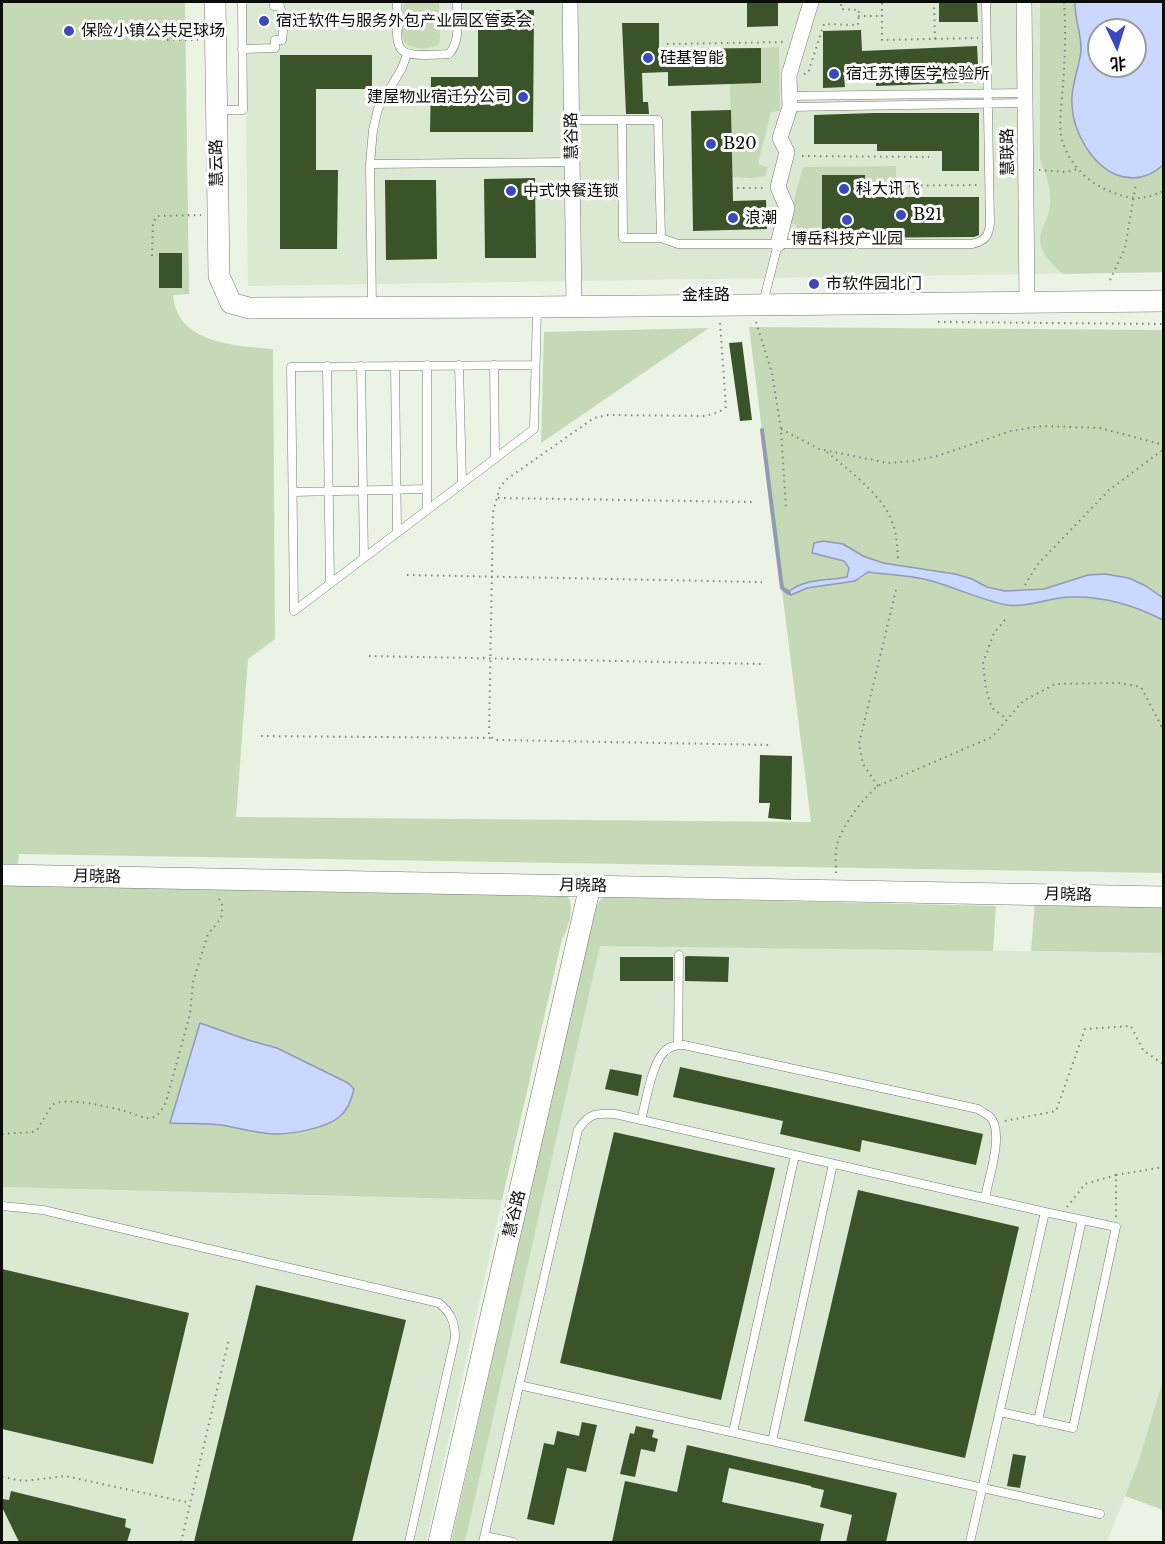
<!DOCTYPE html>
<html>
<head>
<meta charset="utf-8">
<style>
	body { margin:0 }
	#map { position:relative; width:1165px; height:1544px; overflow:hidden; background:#eaf3e4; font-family:"Libre Baskerville","Noto Sans SC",serif }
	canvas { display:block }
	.frame { position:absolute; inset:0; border:3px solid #0a0d08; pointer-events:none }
	.north { position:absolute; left:1087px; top:18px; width:60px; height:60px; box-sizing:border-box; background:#fff; border:2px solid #9d9e9c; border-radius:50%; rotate:176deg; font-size:16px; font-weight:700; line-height:24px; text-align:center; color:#0a0d08 }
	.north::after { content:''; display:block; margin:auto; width:21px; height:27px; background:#3a49bc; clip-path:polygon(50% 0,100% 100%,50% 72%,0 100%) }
</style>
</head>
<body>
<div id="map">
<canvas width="1165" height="1544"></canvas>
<div class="frame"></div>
<div class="north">北</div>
</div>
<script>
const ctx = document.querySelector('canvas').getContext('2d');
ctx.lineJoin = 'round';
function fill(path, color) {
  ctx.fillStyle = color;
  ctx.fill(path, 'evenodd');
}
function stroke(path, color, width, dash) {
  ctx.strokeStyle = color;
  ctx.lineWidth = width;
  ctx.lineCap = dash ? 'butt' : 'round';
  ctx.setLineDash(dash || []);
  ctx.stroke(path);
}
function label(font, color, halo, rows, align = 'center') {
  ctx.font = font + ' "Libre Baskerville","Noto Sans SC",serif';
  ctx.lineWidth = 6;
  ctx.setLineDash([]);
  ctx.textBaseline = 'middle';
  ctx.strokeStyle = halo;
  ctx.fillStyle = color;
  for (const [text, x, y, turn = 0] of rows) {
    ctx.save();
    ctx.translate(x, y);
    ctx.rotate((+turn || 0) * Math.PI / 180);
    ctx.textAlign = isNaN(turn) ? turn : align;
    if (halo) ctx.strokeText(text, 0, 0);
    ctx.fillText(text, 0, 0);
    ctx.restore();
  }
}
const built = new Path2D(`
	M 245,2 L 1163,2 L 1163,272 L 248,286 ZM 1099,30 L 1135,30 L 1135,66 L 1099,66 Z
	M 600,945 L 1163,953 L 1163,1380 L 1138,1463 L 1107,1542 L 465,1542 Z
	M 2,1187 L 502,1200 L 426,1542 L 2,1542 Z`);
const green = new Path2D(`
	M 2,2 L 185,2 L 189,294 L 173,295 C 177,344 236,346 273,349 L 275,639 L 248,659 L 236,817 L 811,822 L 749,327 L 1163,330 L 1163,873 L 19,854 L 18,865 L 2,865 Z
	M 405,2 L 439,2 L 440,38 L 438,45 C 426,50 415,50 404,42 C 401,30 399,13 405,2 Z
	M 1040,2 L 1163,2 L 1163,272 L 1063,274 C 1049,261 1035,249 1042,229 C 1045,222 1049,214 1050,206 C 1052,190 1046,174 1040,160 ZM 1099,30 L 1135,30 L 1135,66 L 1099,66 Z
	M 779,47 L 780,111 L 771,112 L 758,164 L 768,167 L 765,176 L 752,178 L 732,177 L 730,83 L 761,83 L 761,48 Z
	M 896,166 L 896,183 L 865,183 L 865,175 L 822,175 L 822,236 L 794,236 L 797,225 L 788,222 L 803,167 Z
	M 709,328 L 541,443 L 544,332 Z
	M 2,880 L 561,890 C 564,892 566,894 568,897 C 575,907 568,930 562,939 L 502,1200 L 2,1187 Z
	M 606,897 L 996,906 L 993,951 L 600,946 L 465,1542 L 451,1542 L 593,911 L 601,899 Z
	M 1035,902 L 1163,905 L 1163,953 L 1031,951 Z
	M 1163,1380 L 1164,1510 L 1163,1510 L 1125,1496 L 1138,1463 Z`);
const water = new Path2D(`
	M 1075,2 L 1163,2 L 1163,165 C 1150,177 1134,181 1117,175 C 1092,165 1073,132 1072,105 C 1070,88 1079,69 1081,51 C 1082,34 1074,18 1075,2 ZM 1099,30 L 1135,30 L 1135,66 L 1099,66 Z
	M 823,541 L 843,544 L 863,556 L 883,563 L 955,574 L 972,579 L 987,587 L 1005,591 L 1044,589 L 1088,575 L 1105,574 L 1129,578 L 1146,586 L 1163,598 L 1163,620 C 1134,605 1104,596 1071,597 C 1050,597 1028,608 1007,605 C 980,600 955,587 928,580 C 909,575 888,575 868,572 L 855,581 L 807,588 L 791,595 L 788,592 C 805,578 827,581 847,577 L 849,568 L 844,561 L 812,553 L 814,543 Z
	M 200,1023 L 248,1040 L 277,1048 L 348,1083 L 354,1089 C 352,1098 347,1111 339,1117 C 327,1128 292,1134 277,1134 C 258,1134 240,1128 221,1125 C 204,1123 187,1124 170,1123 Z`);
const stream = new Path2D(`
	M 762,430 L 782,588 L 789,593`);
const building = new Path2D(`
	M 747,2 L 778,2 L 778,26 L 747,27 Z
	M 939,2 L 977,2 L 978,22 L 939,22 Z
	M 478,10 L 534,10 L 533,132 L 430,132 L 431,77 L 478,77 Z
	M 622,23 L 659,23 L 659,49 L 761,48 L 761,83 L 668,86 L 668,72 L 642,73 L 643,102 L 648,102 L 649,114 L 626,114 Z
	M 861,30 L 862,51 L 977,46 L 979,82 L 876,86 L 876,75 L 844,77 L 845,87 L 823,88 L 823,31 Z
	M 280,55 L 372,55 L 372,89 L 316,89 L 316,170 L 338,170 L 337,249 L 280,249 Z
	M 731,110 L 733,201 L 766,200 L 767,229 L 693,231 L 691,111 Z
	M 873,113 L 979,113 L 979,171 L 942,171 L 942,151 L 877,151 L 877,144 L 814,144 L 814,115 Z
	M 822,175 L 865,175 L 865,197 L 979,197 L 979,235 L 974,237 L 822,238 Z
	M 535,178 L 536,258 L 485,258 L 484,179 Z
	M 385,180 L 436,180 L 437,259 L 386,260 Z
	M 159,253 L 182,253 L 182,288 L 159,288 Z
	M 742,342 L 752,420 L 740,421 L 729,343 Z
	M 760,755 L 792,756 L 791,820 L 768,818 L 770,803 L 759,803 Z
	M 687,956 L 729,957 L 728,982 L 685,981 L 685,957 Z
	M 620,957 L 673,957 L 673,981 L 620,981 Z
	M 680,1067 L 983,1134 L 976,1165 L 862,1140 L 860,1152 L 780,1134 L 783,1121 L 673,1097 Z
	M 610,1069 L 642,1075 L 638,1096 L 605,1089 Z
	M 614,1132 L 775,1168 L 721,1400 L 560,1363 Z
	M 858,1190 L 1019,1227 L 965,1458 L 804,1421 Z
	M 2,1269 L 189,1313 L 153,1464 L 2,1429 Z
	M 256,1285 L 406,1320 L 352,1542 L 194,1542 Z
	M 582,1422 L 597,1425 L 586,1472 L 567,1468 L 554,1525 L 527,1519 L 544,1443 L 554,1445 L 557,1431 L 579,1436 Z
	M 636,1426 L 654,1430 L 652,1437 L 658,1439 L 655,1452 L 641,1449 L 635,1477 L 620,1474 L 630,1433 L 634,1434 Z
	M 687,1445 L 897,1493 L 886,1542 L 846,1542 L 852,1515 L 820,1507 L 824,1490 L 811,1487 L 811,1486 L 729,1468 L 722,1502 L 824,1524 L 820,1542 L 612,1542 L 625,1481 L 677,1492 Z
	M 1013,1454 L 1026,1456 L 1020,1488 L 1007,1486 Z
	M 11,1491 L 126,1519 L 125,1527 L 131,1529 L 127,1542 L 19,1542 L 2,1507 L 2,1499 L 9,1500 Z`);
const path = new Path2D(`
	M 1064,2 C 1066,29 1065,57 1063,85 C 1062,101 1059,119 1061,135 C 1065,159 1085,181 1107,190 C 1130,200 1140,201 1164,191
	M 858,16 L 882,16
	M 935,39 L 934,2 L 882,2 L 882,40 L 978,38
	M 167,40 L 198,40
	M 667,44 L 784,42
	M 804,74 L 808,73 L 824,24 L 858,25 L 859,10 L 841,9 L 841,2
	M 802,156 L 929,157
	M 1039,170 L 1066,172 L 1078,169
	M 873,186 L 978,185
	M 737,188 L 766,188
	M 152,256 L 153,223 L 157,216 L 201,215
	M 1110,280 L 1125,248 L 1136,183
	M 756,322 L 772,373 L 781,429 L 786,508
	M 938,322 L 1164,324
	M 720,323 L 726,407 L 719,412 L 705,416 L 608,415 L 594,418 L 507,479 L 500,487 L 493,512 L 489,735 L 495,740 L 501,740 L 771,745
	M 781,429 L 819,449 L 888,463 L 913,461 L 937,456 L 1011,431 L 1042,426 L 1100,428 L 1164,445
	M 827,452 C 847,469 881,494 891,519 C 897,532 897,545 898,560
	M 498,498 L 753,502
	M 407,575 L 762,582
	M 1025,585 L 1037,565 L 1109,490 L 1164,449
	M 1005,620 L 994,633 L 983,663 L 986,689 L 992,708 L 1007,719
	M 369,656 L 765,664
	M 261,736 L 491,738
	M 878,786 L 863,764 L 859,744 L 896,590
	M 836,873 C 836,864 835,853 837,844 C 844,824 861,800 878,786 L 992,737 L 1023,701 L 1055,684 L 1119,683 L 1141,687 L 1164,731
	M 1005,1121 L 1056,1111 L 1085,1029 L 1131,1026 L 1143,1050 L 1164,1065
	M 2,1134 L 32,1132 L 37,1130 L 52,1105 C 65,1096 109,1107 125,1111 C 145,1117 154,1127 166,1102 L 190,1014 L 193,982 L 208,934 L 220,920 L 222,915 L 222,903 L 216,896
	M 1116,1175 L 1164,1167
	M 1067,1207 L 1085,1184 L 1116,1175 L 1116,1218
	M 2,1477 L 24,1481 L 65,1476 L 190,1503
	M 181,1542 L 229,1339`);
const lane = new Path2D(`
	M 397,2 C 397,56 391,57 449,54 C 461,41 457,19 457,2
	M 284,22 L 397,20
	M 242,49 L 275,48 L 275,40 L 282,40 L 284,22 L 280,6 L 274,6 L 274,2
	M 789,96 L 1025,93
	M 790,107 L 1025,103
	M 218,110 L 243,110 L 242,2
	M 571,120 L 622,120
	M 370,164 L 572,162
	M 661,238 L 658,120 L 622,120 L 623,238 L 661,238 L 678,244 L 972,244 C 985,241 989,236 990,223 L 986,2
	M 765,295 L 778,244
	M 372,305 L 370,164 L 373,130 L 378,109 L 402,68 L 407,54
	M 427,365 L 427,510
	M 459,365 L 462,483
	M 494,365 L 495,459
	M 535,365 L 291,367 L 294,611 L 534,429 L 537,309
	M 327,366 L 330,584
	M 361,366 L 364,558
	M 395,366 L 397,533
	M 293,492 L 427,489
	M 678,1045 L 679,955
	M 641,1120 C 646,1102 651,1067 663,1053 C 669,1046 676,1045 684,1045 L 978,1109 C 982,1112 987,1114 990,1117 C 1005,1132 988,1180 985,1198
	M 2,1206 L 43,1210 L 439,1303 C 451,1313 455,1322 455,1338 L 409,1542
	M 519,1385 L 1100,1514
	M 1000,1412 L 1073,1428 L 1116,1227 L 1045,1212
	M 1038,1421 L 1082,1220
	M 733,1432 L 795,1155
	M 772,1441 L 833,1164
	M 485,1536 L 513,1542
	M 483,1542 L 578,1130 C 589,1113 596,1113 615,1114 L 1045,1212 L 970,1542`);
const street = new Path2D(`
	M 570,2 L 574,307
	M 1024,2 L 1027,302
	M 778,244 L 787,208 L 778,187 L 787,152 L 780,138 L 790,107 L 789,75 L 811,2`);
const secondary = new Path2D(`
	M 215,2 L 219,276 L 231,303 L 249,308 L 537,307 L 1164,301
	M 2,875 L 1164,897
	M 439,1542 L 590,886`);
const markers = [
	[264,21,6,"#3a49bc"],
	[69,31,6,"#3a49bc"],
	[648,58,6,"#3a49bc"],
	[834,74,6,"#3a49bc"],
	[523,97,6,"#3a49bc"],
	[711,144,6,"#3a49bc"],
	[844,189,6,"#3a49bc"],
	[511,191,6,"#3a49bc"],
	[901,215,6,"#3a49bc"],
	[733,218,6,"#3a49bc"],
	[847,220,6,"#3a49bc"],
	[814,284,6,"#3a49bc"]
];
const poiNames = [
	["宿迁软件与服务外包产业园区管委会",276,21],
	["保险小镇公共足球场",81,31],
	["硅基智能",660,58],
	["宿迁苏博医学检验所",846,74],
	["建屋物业宿迁分公司",511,97,"right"],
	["B20",723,144],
	["科大讯飞",856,189],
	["中式快餐连锁",523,191],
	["B21",913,215],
	["浪潮",745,218],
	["博岳科技产业园",847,239,"center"],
	["市软件园北门",826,284]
];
const streetNames = [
	["慧谷路",572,136,-91],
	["慧联路",1008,152,-91],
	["慧云路",217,163,-91],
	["金桂路",706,295],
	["月晓路",97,877,1],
	["月晓路",583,886,1],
	["月晓路",1068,895,1],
	["慧谷路",515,1214,-77]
];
fill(built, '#dbe9d3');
fill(green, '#c5d9b7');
fill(water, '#cad7ff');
stroke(water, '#909ab5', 1.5);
stroke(stream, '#909ab5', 4);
fill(building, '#3b5329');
stroke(lane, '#747d6f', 9);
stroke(street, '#747d6f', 16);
stroke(secondary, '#747d6f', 22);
stroke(path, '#7e847a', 2, [1.5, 4.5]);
stroke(lane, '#fff', 8);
stroke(street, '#fff', 15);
stroke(secondary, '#fff', 21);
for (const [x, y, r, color] of markers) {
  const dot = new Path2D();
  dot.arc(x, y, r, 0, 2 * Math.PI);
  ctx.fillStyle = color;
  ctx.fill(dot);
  stroke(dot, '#fff', 2);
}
label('16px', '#0a0d08', '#fff', poiNames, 'left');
label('16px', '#0a0d08', '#fff', streetNames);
</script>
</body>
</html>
